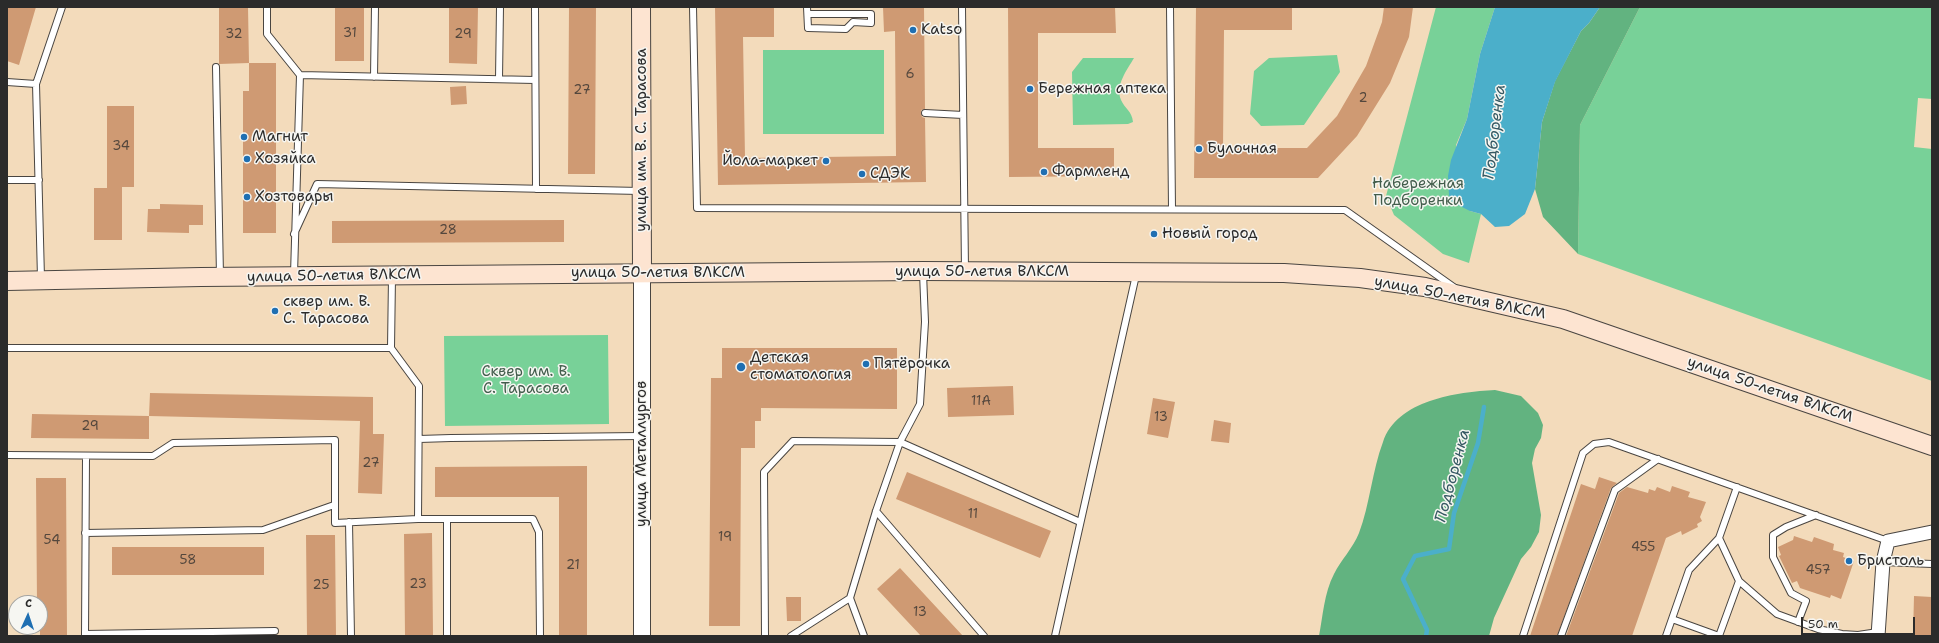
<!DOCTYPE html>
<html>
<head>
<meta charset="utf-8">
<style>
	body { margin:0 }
	#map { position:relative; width:1939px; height:643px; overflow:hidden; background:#f3dbbb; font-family:"Shantell Sans",sans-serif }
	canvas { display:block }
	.frame { position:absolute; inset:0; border:8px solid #2b2b2b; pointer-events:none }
	.north { position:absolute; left:8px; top:595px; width:40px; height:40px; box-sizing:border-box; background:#f6f6f2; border:1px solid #a5a5a2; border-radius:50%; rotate:3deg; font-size:11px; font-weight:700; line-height:16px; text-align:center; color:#2b2b2b }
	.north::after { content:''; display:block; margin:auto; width:14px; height:18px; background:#1f6fb2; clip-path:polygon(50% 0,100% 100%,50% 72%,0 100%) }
	.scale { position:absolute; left:1801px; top:617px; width:114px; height:18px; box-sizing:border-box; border:2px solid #2b2b2b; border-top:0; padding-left:5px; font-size:12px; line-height:14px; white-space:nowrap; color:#2b2b2b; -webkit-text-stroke:3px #f6f6f2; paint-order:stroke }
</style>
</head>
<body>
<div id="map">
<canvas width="1939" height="643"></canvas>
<div class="frame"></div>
<div class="north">С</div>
<div class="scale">50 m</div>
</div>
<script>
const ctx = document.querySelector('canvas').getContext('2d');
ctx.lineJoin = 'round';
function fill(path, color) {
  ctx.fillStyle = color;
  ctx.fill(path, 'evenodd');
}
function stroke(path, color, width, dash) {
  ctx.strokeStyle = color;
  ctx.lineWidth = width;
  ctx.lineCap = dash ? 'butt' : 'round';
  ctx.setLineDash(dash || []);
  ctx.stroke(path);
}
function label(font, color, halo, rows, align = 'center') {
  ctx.font = font + ' "Shantell Sans",sans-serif';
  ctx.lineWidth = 3;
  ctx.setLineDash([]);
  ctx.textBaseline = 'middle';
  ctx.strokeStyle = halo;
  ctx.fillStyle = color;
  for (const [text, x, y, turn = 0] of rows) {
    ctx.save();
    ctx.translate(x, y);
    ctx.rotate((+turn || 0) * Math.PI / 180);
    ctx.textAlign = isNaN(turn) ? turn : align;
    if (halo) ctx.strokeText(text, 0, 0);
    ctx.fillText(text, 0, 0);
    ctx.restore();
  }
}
const green = new Path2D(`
	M 1436,7 L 1495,7 L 1480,54 L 1467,119 L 1456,145 L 1470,211 L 1481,214 L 1469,263 L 1443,254 L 1394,215 L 1386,196 Z
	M 1640,7 L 1932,7 L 1932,99 L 1918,98 L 1914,147 L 1932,149 L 1932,381 L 1578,254 L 1580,125 Z
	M 763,50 L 884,50 L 884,134 L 763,134 Z
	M 1337,55 L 1340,72 L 1304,125 L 1261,126 L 1250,114 L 1254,71 L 1269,58 Z
	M 1083,58 L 1134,58 C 1127,70 1115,85 1121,100 C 1125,109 1132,111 1133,122 L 1128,124 L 1073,125 L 1072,72 Z
	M 608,335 L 609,424 L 445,426 L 444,336 Z`);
const forest = new Path2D(`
	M 1600,7 L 1640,7 L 1580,125 L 1578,254 L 1543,217 L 1535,189 L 1542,122 L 1555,81 L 1581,31 L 1589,23 Z
	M 1495,390 L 1521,396 L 1538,413 L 1543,425 L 1541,438 L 1535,449 L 1532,463 L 1541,515 L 1539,532 L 1531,547 L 1521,559 L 1494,618 L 1489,636 L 1319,636 C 1323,616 1324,593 1334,574 C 1341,560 1353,548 1359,533 C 1370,504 1372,471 1383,442 C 1397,400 1457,392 1495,390 Z`);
const water = new Path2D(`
	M 1495,7 L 1600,7 L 1589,23 L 1581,31 L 1555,82 L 1542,122 L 1535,189 L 1525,214 L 1509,226 L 1495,227 L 1481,214 L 1470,211 L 1452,202 L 1449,195 L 1448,176 L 1451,160 L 1467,119 L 1480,54 Z`);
const stream = new Path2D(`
	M 1426,636 L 1427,630 L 1403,579 L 1415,556 L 1449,549 L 1454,513 L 1478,443 L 1484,407`);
const building = new Path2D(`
	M 7,7 L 36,7 L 19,65 L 7,61 Z
	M 219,7 L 248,7 L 249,63 L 219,64 Z
	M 335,7 L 364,7 L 364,61 L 335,61 Z
	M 449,7 L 478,7 L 477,64 L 449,63 Z
	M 569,7 L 596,7 L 595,174 L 568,174 Z
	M 715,7 L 774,7 L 774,37 L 743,37 L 745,158 L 896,156 L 895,31 L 884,32 L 883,7 L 924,7 L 925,109 L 921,110 L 921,113 L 922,117 L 925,118 L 926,182 L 718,185 Z
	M 1008,7 L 1115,7 L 1116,33 L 1038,33 L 1038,148 L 1114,148 L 1114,176 L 1009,177 Z
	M 1196,7 L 1292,7 L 1292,30 L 1224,30 L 1223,148 L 1307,148 L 1337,116 L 1366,66 L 1382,22 L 1384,7 L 1413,7 L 1409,37 L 1390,83 L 1357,136 L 1318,178 L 1194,178 Z
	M 249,63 L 276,63 L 276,233 L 243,233 L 243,91 L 249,91 Z
	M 466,86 L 467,104 L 451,105 L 450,87 Z
	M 107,106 L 134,106 L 134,187 L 122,187 L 122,240 L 94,240 L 94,188 L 107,188 Z
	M 160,204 L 203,205 L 203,225 L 189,225 L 189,233 L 147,232 L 148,209 L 160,209 Z
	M 564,220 L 564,242 L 332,243 L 332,221 Z
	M 722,348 L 897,348 L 897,409 L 761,408 L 761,421 L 755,421 L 755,448 L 741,448 L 740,626 L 709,626 L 711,378 L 722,378 Z
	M 1013,386 L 1014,415 L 948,417 L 947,388 Z
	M 150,393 L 373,397 L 373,434 L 384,434 L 382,494 L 358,493 L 360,421 L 149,416 Z
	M 1153,398 L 1175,402 L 1168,438 L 1147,434 Z
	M 32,414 L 149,416 L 149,439 L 31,438 Z
	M 1214,420 L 1231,423 L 1229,443 L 1211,441 Z
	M 587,466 L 587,636 L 559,636 L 559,497 L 435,497 L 435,467 Z
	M 907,472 L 1051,531 L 1040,558 L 896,499 Z
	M 1599,477 L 1617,483 L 1611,488 L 1557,636 L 1530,636 L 1581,484 L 1595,489 Z
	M 36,478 L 66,478 L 67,636 L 40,636 L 40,603 L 37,603 Z
	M 1672,486 L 1690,492 L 1688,497 L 1706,502 L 1700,517 L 1702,521 L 1697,524 L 1698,527 L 1682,535 L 1681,531 L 1666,538 L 1632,636 L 1566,636 L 1619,493 L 1627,487 L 1648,493 L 1649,489 L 1655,491 L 1657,487 L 1670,492 Z
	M 432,533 L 433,636 L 405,636 L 404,534 Z
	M 306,535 L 335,535 L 336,636 L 307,636 Z
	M 1794,536 L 1812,542 L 1814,537 L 1834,544 L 1833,550 L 1844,553 L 1843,557 L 1854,561 L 1841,599 L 1831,595 L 1830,598 L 1800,588 L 1797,581 L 1792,583 L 1779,556 L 1781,555 L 1778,547 L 1793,540 Z
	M 112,547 L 264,547 L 264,575 L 112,575 Z
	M 900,568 L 963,636 L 921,636 L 877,589 Z
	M 1914,596 L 1932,597 L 1932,636 L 1913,636 Z
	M 786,597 L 801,597 L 801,621 L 787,621 Z`);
const service = new Path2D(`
	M 267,7 L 267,34 L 300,75 L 535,80
	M 535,7 L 536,189
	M 693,7 L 697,208 L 1345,210 L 1455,288
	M 807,7 L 808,28 L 846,29 L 853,22 L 871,23 L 871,14 L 808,14
	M 962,7 L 965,270
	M 1170,7 L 1172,209
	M 216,67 L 220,276
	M 374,77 L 375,7
	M 499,79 L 500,7
	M 7,82 L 36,84 L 41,278
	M 36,84 L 62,7
	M 925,113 L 963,115
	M 7,180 L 39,180
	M 294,234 L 317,184 L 640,191
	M 294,274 L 300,75
	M 392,277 L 391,348 L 419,386 L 418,519 L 447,519
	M 7,348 L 391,348
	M 419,439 L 451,438 L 641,436
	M 7,455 L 153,456 L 173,443 L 335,440 L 335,523 L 418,519
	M 876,511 L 984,636
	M 349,522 L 351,636
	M 85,533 L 263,530 L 334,505
	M 1719,538 L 1739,581 L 1777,614 L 1818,629 L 1842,634 L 1858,635 L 1878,632
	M 1883,562 L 1932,564
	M 850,598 L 864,636
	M 1672,619 L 1719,636
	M 1798,622 L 1806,601 L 1791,593 L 1773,557 L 1773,535 L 1786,527 L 1816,515
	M 85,634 L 275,631
	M 85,636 L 86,456
	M 447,636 L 447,519 L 533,519 L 539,532 L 540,636
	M 765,636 L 764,472 L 793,441 L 900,442 L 1080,522
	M 791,636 L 850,598 L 876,511 L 900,442 L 920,404 L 925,322 L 923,273
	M 1055,636 L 1136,275
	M 1523,636 L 1583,453 L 1594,444 L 1609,442 L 1888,541
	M 1561,636 L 1615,490 L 1658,459
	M 1666,636 L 1689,570 L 1719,538 L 1737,487
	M 1719,636 L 1739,581`);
const minor = new Path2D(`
	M 1878,636 L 1883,562 L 1888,541 L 1932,532`);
const tertiary = new Path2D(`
	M 642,636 L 642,272`);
const secondary = new Path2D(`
	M 641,7 L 642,272
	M 7,281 L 201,277 L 923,271 L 1284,273 L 1360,278 L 1425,287 L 1563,319 L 1932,446`);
const markers = [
	[913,30,4,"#1f6fb2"],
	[1030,89,4,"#1f6fb2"],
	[244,137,4,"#1f6fb2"],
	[1199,149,4,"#1f6fb2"],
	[247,159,4,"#1f6fb2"],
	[826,161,4,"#1f6fb2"],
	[1044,172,4,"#1f6fb2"],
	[862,174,4,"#1f6fb2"],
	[247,197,4,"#1f6fb2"],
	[1154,234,4,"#1f6fb2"],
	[275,311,4,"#1f6fb2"],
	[866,364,4,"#1f6fb2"],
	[741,367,5,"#1f6fb2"],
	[1849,561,4,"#1f6fb2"]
];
const numberNames = [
	["31",350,34],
	["32",234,35],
	["29",463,35],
	["6",910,75],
	["27",582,91],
	["2",1363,99],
	["34",121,147],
	["28",448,231],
	["11А",981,402],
	["13",1161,418],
	["29",90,427],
	["27",371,464],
	["11",973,515],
	["19",725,538],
	["54",52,541],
	["455",1643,548],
	["58",188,561],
	["21",573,566],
	["457",1818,571],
	["23",418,585],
	["25",321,586],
	["13",920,613]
];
const poiNames = [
	["Katso",921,30],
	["Бережная аптека",1038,89],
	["Магнит",252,137],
	["Булочная",1207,149],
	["Хозяйка",255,159],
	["Йола-маркет",818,161,"right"],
	["Фармленд",1052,172],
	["СДЭК",870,174],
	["Хозтовары",255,197],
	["Новый город",1162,234],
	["сквер им. В.",283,302],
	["С. Тарасова",283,319],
	["Детская",750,358],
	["стоматология",750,375],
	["Пятёрочка",874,364],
	["Бристоль",1857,561]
];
const streetNames = [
	["улица им. В. С. Тарасова",642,140,-90],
	["улица 50-летия ВЛКСМ",982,272],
	["улица 50-летия ВЛКСМ",658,273],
	["улица 50-летия ВЛКСМ",334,276,-1],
	["улица 50-летия ВЛКСМ",1460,298,11],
	["улица 50-летия ВЛКСМ",1770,390,19],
	["улица Металлургов",642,454,-90]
];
const parkNames = [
	["Набережная",1418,184],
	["Подборенки",1418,201],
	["Сквер им. В.",526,372],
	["С. Тарасова",526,389]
];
const waterNames = [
	["Подборенка",1495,132,-83],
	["Подборенка",1453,476,-75]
];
fill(green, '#78d198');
fill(forest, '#62b380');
fill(water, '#4bafca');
stroke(stream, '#4bafca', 4.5);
fill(building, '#cf9a73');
stroke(service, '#494541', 8);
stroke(minor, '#494541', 15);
stroke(tertiary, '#494541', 18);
stroke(secondary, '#494541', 20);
stroke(service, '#fff', 6);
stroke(minor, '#fff', 13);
stroke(tertiary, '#fff', 16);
stroke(secondary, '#fde4d1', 18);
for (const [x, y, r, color] of markers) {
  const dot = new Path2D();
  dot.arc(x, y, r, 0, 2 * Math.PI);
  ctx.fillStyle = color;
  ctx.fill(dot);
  stroke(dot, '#f6f6f2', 1.5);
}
label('13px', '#54473d', null, numberNames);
label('15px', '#2b2b2b', '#f6f6f2', poiNames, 'left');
label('15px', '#2b2b2b', '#f6f6f2', streetNames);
label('15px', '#425d4c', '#f6f6f2', parkNames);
label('italic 16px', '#365963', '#f6f6f2', waterNames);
</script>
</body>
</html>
